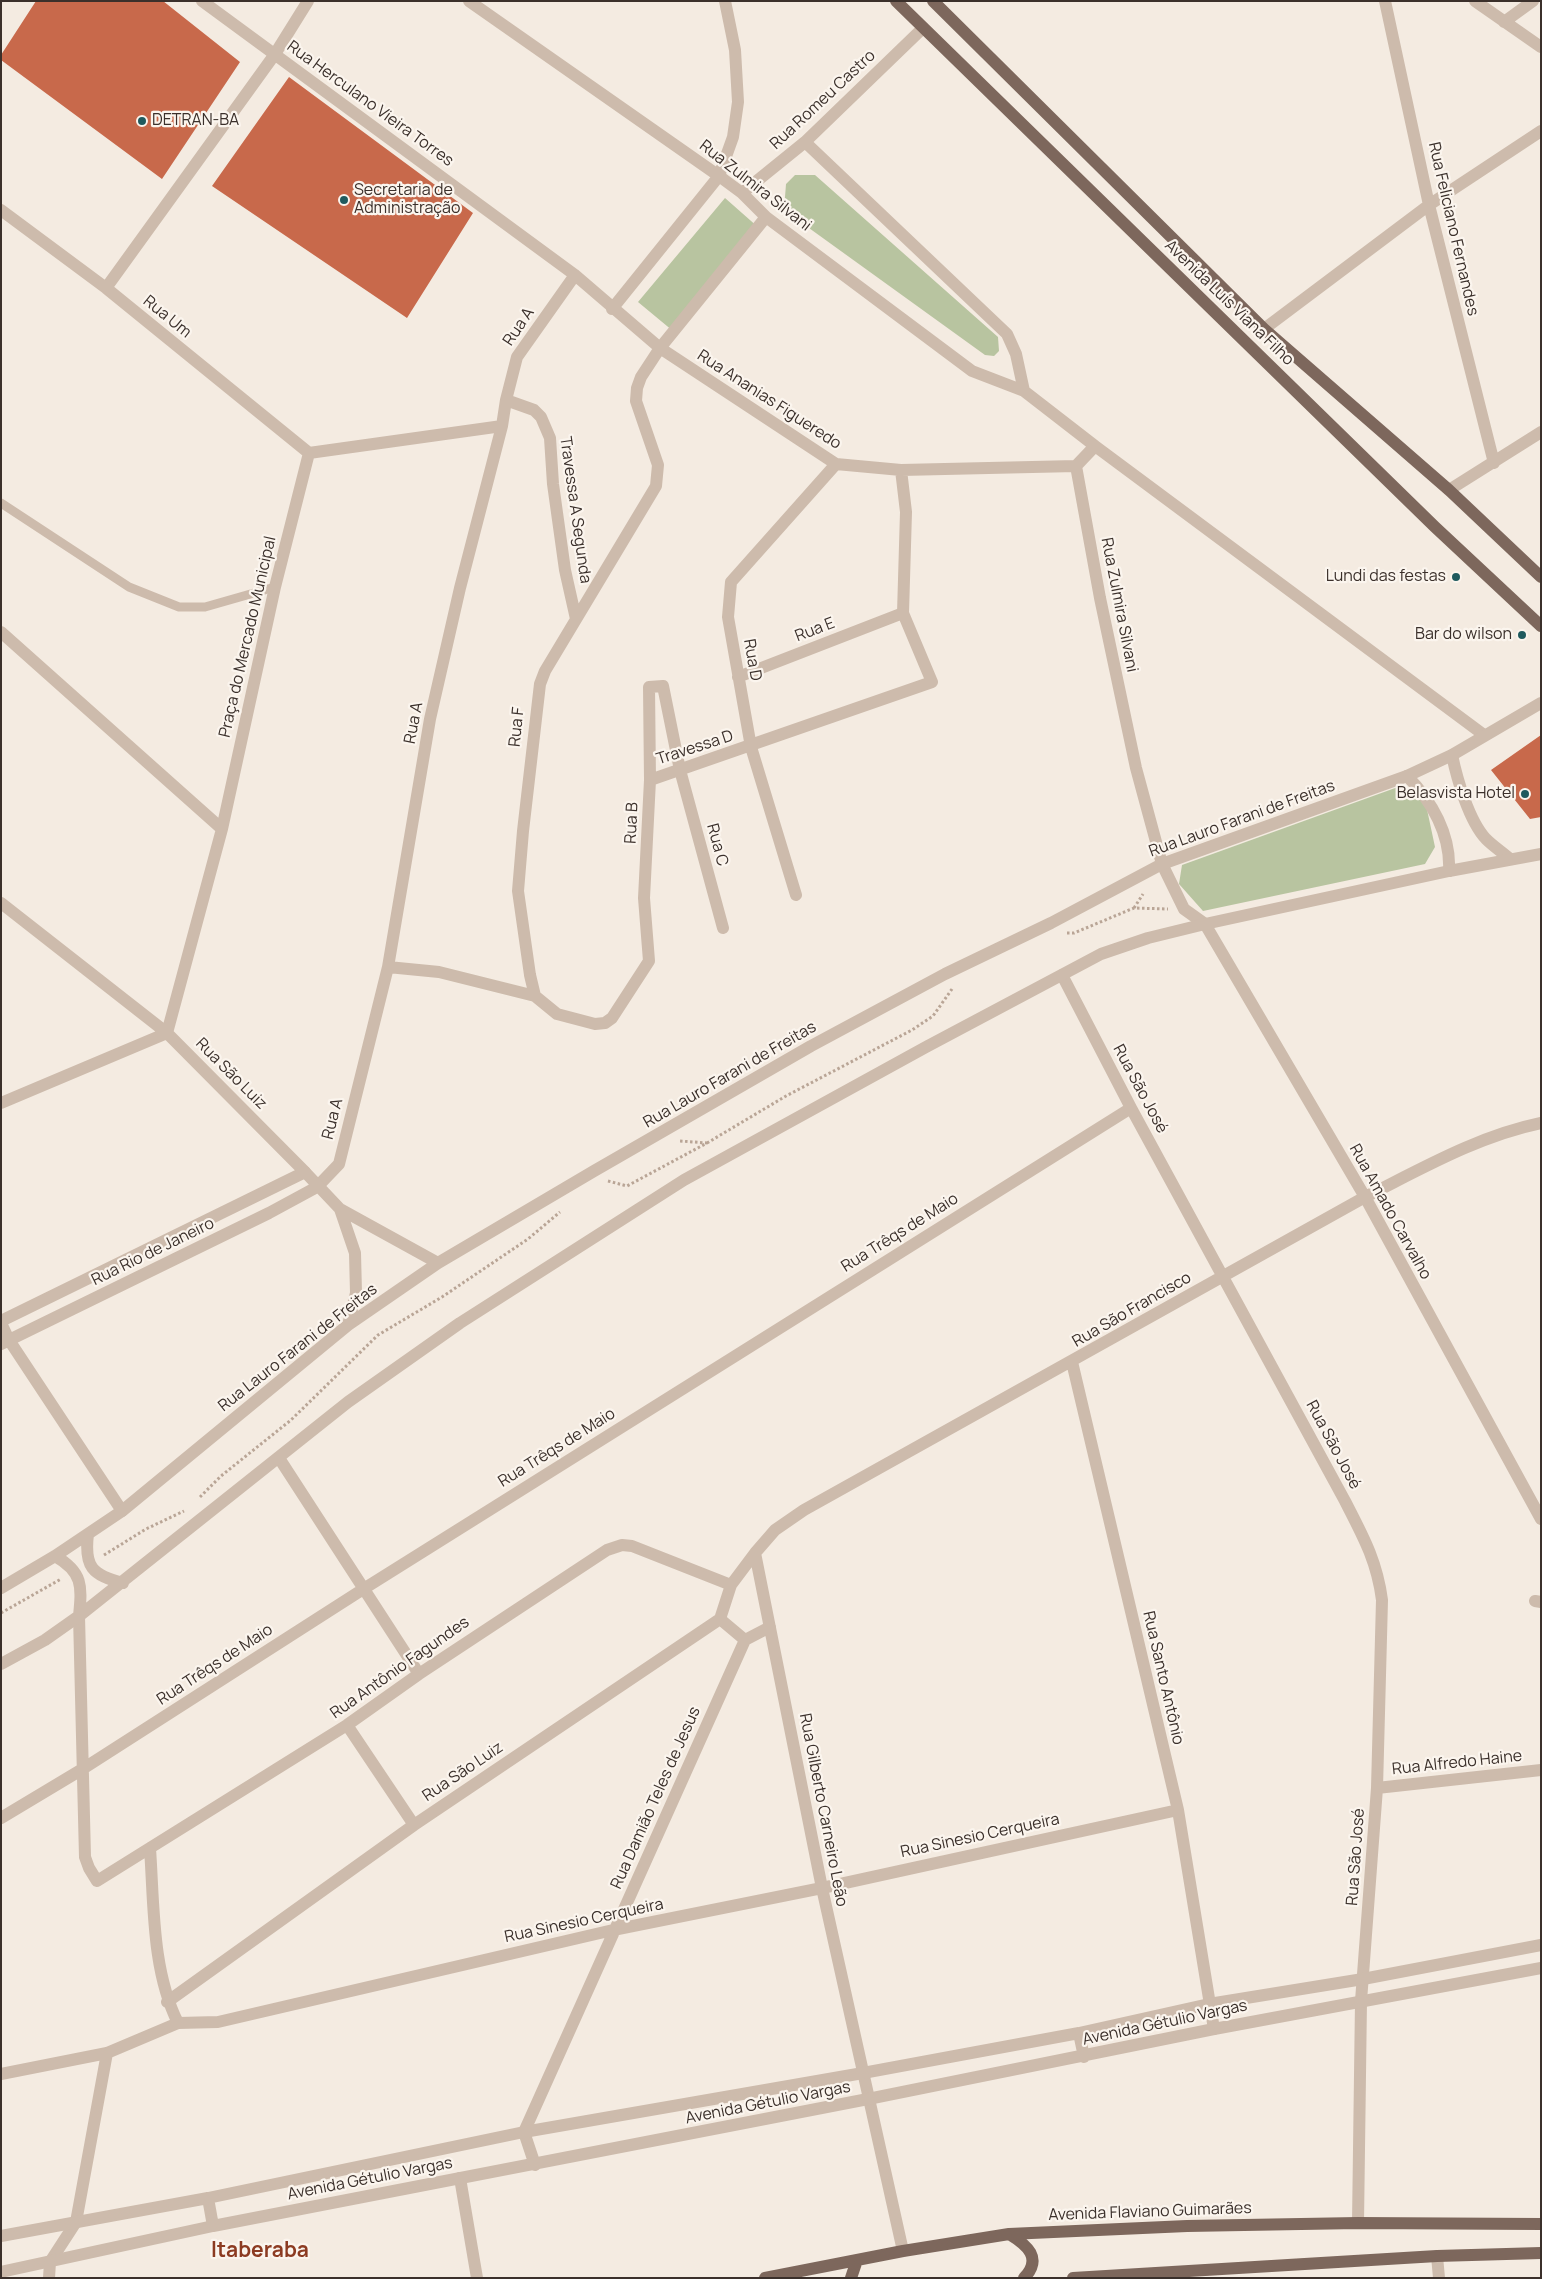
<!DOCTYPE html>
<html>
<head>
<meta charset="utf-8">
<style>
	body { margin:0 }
	#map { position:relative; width:1542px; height:2279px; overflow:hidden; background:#f4ebe1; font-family:Manrope,sans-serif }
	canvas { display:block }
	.frame { position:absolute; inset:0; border:2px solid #3b302b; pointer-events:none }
</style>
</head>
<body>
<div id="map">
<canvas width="1542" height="2279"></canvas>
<div class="frame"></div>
</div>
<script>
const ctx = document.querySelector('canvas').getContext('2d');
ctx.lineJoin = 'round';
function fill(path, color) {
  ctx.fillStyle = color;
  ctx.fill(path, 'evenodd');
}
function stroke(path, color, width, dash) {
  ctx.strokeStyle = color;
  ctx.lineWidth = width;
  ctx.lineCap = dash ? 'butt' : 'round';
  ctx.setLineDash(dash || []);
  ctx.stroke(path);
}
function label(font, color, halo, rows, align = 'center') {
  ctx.font = font + ' Manrope,sans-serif';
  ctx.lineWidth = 4.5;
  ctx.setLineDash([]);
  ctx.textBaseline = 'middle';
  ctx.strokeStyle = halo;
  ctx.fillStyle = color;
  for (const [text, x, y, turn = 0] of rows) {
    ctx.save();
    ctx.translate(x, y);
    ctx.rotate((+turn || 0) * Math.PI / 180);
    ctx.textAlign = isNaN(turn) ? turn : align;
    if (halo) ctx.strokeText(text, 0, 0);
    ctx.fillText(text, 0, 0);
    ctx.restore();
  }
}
const green = new Path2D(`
	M 795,175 L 815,175 L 998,337 L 999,351 L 994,356 L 985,355 L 784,210 L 786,184 Z
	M 725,198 L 759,228 L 673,331 L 638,302 Z
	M 1398,787 L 1425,800 L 1435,847 L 1425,864 L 1203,911 L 1179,884 L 1182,865 Z`);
const building = new Path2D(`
	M 36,1 L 163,1 L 240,62 L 162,179 L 1,60 L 1,55 Z
	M 289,77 L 473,213 L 407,318 L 212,186 Z
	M 1541,735 L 1541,817 L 1530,819 L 1491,770 Z`);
const path = new Path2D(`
	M 1134,908 L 1143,894
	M 1067,933 L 1074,933 L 1134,908 L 1168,909
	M 707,1143 L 786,1096 L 912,1030 L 933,1016 L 952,989
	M 608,1181 L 627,1186 L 707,1143 L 680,1141
	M 200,1497 L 221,1476 L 291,1420 L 378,1335 L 442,1297 L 528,1239 L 560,1212
	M 104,1555 L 146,1529 L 184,1511
	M 1,1613 L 61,1579`);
const service = new Path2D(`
	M 1,503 L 129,587 L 179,607 L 205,607 L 275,587`);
const minor = new Path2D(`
	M 202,1 L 575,275 L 660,348 L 836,464 L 901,470 L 1076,466
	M 469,1 L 719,176 L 742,193 L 766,217 L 972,371 L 1024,391 L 1095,446 L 1076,466 L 1100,598 L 1136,768 L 1162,864 L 1184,909 L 1205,924 L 1365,1197 L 1541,1519
	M 1385,1 L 1429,205 L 1494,463
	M 1475,1 L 1541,47
	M 1504,22 L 1533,1
	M 805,142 L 1007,334 L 1016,354 L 1024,391
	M 742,193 L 805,142 L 923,28
	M 1,210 L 106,288 L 309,453
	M 106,288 L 275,54 L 308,1
	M 612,309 L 719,176 L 733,137 L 738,102 L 735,50 L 725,1
	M 1264,329 L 1429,205 L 1541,131
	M 506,400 L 534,410 L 541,417 L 550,438 L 553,484 L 565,570 L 576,619
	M 1095,446 L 1484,735
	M 309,453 L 502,426
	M 1449,490 L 1541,432
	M 1,632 L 222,829
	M 738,677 L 903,613
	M 1452,755 C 1457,779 1469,821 1486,839 C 1493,846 1502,852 1510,859
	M 1407,776 C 1432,801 1451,835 1449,871
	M 650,780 L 932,682 L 903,613 L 906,512 L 901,470
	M 796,895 L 751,747 L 728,617 L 731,582 L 836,464
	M 1,903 L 167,1033 L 305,1172
	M 723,928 L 680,770 L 663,686 L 649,687 L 650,780 L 644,898 L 649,961 L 612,1018 L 605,1023 L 595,1024 L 557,1014 L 535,996 L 530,975 L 518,891 L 523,831 L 540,684 L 545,671 L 656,486 L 658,465 L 636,401 L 637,388 L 641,377 L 660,348 L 766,217
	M 388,967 L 439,972 L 535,996
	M 1062,975 L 1131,1108 L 1345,1501 C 1363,1536 1377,1561 1382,1600 L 1377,1788 L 1361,2001 L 1358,2223
	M 1,1103 L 167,1033 L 222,829 L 275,587 L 309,453
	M 317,1187 L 339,1164 L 388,967 L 430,719 L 460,588 L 502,426 L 506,400 L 517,357 L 575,275
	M 1,1323 L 9,1340 L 122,1511
	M 1072,1362 L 1178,1810 L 1214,2029
	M 279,1458 L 419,1674
	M 755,1553 L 822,1888 L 903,2251
	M 1535,1601 L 1541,1602
	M 79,1616 L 85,1857 L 89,1868 L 97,1881 L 347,1725 L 419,1674 L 607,1550 L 622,1545 L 632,1546 L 731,1585
	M 720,1619 L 745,1640
	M 347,1725 L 414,1825
	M 1377,1788 L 1541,1770
	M 1,1818 L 81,1770 L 365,1588 L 1131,1108
	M 150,1848 C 154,1906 152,1971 178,2023
	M 167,2002 L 414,1825 L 720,1619 L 731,1585 L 755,1553 L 775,1530 L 804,1510 L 1365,1197 C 1421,1169 1478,1136 1541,1123
	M 1,2074 L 107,2053 L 178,2023 L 218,2022 L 613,1930 L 822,1888 L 1178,1810
	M 535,2165 L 524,2132 L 745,1640 L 770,1627
	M 460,2178 L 477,2278
	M 1437,2256 L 1439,2278
	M 49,2278 L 50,2262 L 76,2222 L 107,2053`);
const tertiary = new Path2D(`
	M 340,1209 L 355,1253 L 356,1293 L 348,1325
	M 1,1321 L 305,1172 L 340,1209 L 438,1263
	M 1,1344 L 269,1213 L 317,1187
	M 88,1534 C 84,1567 92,1575 123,1583
	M 55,1556 C 83,1572 82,1586 79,1616
	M 1,1588 L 55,1556 L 122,1511 L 348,1325 L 438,1263 L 594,1171 L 811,1046 L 945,974 L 1051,923 L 1162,864 L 1407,776 L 1452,755 L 1541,703
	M 1,1664 L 45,1640 L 79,1616 L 348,1402 L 460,1323 L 684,1180 L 926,1047 L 1101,954 L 1148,938 L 1205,924 L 1449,871 L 1541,854
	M 1079,2033 L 1084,2057
	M 208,2198 L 213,2226
	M 1,2236 L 208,2198 L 524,2132 L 863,2073 L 1079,2033 L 1209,2004 L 1363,1979 L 1541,1945
	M 1,2272 L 213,2226 L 868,2099 L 1214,2029 L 1541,1968`);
const primary = new Path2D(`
	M 896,1 L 1435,527 L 1541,626
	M 933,1 L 1264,329 L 1449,490 L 1541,577
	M 1009,2234 C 1027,2245 1043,2258 1024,2278
	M 765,2278 L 903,2251 L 1009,2234 L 1187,2226 L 1358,2223 L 1541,2224
	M 851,2278 L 857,2260
	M 1073,2278 L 1437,2256 L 1541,2253`);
const markers = [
	[142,121,5,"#1f5a5e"],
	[344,200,5,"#1f5a5e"],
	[1456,577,5,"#1f5a5e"],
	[1522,635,5,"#1f5a5e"],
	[1525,794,5,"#1f5a5e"]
];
const streetNames = [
	["Rua Romeu Castro",823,100,-43],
	["Rua Herculano Vieira Torres",370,104,36],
	["Rua Zulmira Silvani",755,186,38],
	["Rua Feliciano Fernandes",1453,229,77],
	["Avenida Luís Viana Filho",1229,303,44],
	["Rua Um",167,317,39],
	["Rua A",519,327,-56],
	["Rua Ananias Figueredo",769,400,33],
	["Travessa A Segunda",575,510,82],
	["Rua Zulmira Silvani",1119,605,79],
	["Rua E",815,630,-21],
	["Praça do Mercado Municipal",248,637,-77],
	["Rua D",752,660,80],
	["Rua A",414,723,-79],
	["Rua F",517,727,-84],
	["Travessa D",695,748,-18],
	["Rua Lauro Farani de Freitas",1242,819,-20],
	["Rua B",632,823,-87],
	["Rua C",717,845,75],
	["Rua São Luiz",231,1074,45],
	["Rua Lauro Farani de Freitas",730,1075,-30],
	["Rua São José",1140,1089,62],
	["Rua A",333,1119,-76],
	["Rua Amado Carvalho",1390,1212,61],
	["Rua Trêqs de Maio",900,1233,-32],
	["Rua Rio de Janeiro",153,1252,-26],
	["Rua São Francisco",1132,1310,-30],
	["Rua Lauro Farani de Freitas",298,1348,-38],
	["Rua São José",1333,1445,62],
	["Rua Trêqs de Maio",557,1448,-32],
	["Rua Trêqs de Maio",215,1665,-33],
	["Rua Antônio Fagundes",400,1668,-35],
	["Rua Santo Antônio",1163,1678,77],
	["Rua Alfredo Haine",1457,1763,-6],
	["Rua São Luiz",463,1772,-34],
	["Rua Damião Teles de Jesus",656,1798,-66],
	["Rua Gilberto Carneiro Leão",823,1810,79],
	["Rua Sinesio Cerqueira",980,1836,-12],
	["Rua São José",1356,1857,-86],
	["Rua Sinesio Cerqueira",584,1921,-12],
	["Avenida Gétulio Vargas",1165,2023,-12],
	["Avenida Gétulio Vargas",768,2103,-11],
	["Avenida Gétulio Vargas",370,2179,-11],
	["Avenida Flaviano Guimarães",1150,2212,-2]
];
const poiNames = [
	["DETRAN-BA",152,121,"left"],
	["Secretaria de",354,191,"left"],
	["Administração",354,209,"left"],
	["Lundi das festas",1446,577],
	["Bar do wilson",1512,635],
	["Belasvista Hotel",1515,794]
];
const districtNames = [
	["Itaberaba",260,2251]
];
fill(green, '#b8c4a0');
fill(building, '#c8694b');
stroke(path, '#b9a596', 3, [2.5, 2.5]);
stroke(service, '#cdbbac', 9);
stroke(minor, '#cdbbac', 12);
stroke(tertiary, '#cdbbac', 12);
stroke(primary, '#7d675c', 12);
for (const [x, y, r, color] of markers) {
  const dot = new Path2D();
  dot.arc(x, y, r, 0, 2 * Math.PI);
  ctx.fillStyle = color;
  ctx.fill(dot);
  stroke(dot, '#fbf5ee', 2);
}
label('16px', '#3b302b', '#fbf5ee', streetNames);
label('16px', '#3b302b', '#fbf5ee', poiNames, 'right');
label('bold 21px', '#8c3b22', '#fbf5ee', districtNames);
</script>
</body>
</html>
